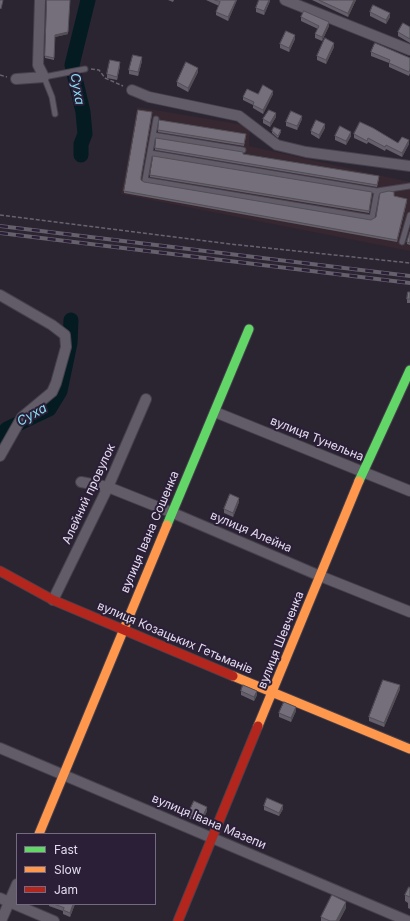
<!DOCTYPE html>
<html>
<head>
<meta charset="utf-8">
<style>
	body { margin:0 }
	#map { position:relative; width:410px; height:921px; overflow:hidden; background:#2b2532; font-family:Inter,sans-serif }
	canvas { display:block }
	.legend { position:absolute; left:16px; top:833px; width:140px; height:72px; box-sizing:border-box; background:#2b1f38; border:1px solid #756b80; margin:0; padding:5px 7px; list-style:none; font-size:12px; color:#e3dced }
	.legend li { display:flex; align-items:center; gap:8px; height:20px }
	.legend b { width:20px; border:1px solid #756b80 }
</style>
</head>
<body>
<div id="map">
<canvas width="410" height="921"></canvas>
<ul class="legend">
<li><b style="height:5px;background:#63d668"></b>Fast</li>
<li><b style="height:5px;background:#ff974d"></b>Slow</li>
<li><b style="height:5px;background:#b3261e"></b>Jam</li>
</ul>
</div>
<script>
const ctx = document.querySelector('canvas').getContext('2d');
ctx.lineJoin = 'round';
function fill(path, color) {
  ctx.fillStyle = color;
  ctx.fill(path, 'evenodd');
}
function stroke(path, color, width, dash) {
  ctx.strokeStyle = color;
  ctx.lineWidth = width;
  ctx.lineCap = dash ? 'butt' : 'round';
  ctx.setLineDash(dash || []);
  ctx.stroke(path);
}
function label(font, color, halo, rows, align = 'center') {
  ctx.font = font + ' Inter,sans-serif';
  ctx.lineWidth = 4;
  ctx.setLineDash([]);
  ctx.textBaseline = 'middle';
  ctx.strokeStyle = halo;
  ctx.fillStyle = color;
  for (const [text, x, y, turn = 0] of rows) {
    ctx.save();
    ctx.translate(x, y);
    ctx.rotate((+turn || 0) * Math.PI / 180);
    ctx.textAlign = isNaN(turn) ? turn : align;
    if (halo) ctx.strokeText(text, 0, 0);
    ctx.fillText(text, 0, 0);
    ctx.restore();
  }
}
const industrial = new Path2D(`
	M 137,107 L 250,126 L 249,146 L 410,182 L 410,251 L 121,194 Z`);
const river = new Path2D(`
	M 81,155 L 81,144 L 85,134 L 83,112 L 72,65 L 88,0
	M 0,436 L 7,429 L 49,409 L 60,391 L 70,343 L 71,320`);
const path = new Path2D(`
	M 91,69 L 99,70 L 105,78 L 123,86
	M 0,75 L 7,77
	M 0,215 L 230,244 L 410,263`);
const lane = new Path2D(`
	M 55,114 L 52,97 L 44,77 L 85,69
	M 156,119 L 145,180 L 372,218 L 377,191
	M 153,135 L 243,150
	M 150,153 L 377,191 L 410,186
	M 402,242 L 410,215`);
const street = new Path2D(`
	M 285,0 L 410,50
	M 16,79 L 44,77 L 38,65 L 40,0
	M 132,90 L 149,97 L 239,116 L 277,145 L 306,152 L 410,166
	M 0,295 L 52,325 L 65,335 L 66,347 L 56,383 L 52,392 L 22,417 L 0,456
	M 215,412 L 410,491
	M 81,482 L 108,487 L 173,513 L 320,576 L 410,612
	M 53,600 L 108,487 L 146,399
	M 0,748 L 408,921
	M 0,898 L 54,921
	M 1,921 L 17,884`);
const fast = new Path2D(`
	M 359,481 L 410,370
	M 167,525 L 249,329`);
const slow = new Path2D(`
	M 233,676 L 410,749
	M 258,726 L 359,481
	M 39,834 L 167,525`);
const jam = new Path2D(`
	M 0,571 L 53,600 L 233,676
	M 178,921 L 258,726`);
const rail = new Path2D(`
	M 0,226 L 410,276
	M 0,233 L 410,283`);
const wall = new Path2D(`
	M 47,0 L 68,34 L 55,37 L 54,60 L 45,58 Z
	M 168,0 L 174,0 L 173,2 Z
	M 206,0 L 237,0 L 228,21 L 216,15 L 216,12 L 219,6 Z
	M 270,0 L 270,1 L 264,15 L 256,12 L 256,8 Z
	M 312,0 L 356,0 L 348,17 Z
	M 370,12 L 390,17 L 386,24 L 370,16 Z
	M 301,17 L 329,26 L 322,41 L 315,38 L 315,34 L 318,29 L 301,21 Z
	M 410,27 L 410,43 L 398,36 L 398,32 Z
	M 295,39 L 289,52 L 280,48 L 280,44 Z
	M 334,47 L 326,64 L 317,60 L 317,56 Z
	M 371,52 L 410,58 L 410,73 L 409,76 L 389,67 L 389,63 L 371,56 Z
	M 142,61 L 138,76 L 129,74 L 129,70 Z
	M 120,66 L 117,80 L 107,78 L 107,74 Z
	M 198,72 L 188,92 L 177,86 L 177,82 Z
	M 258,94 L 273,94 L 263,114 L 253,108 L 253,105 L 243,100 L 243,97 Z
	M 152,114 L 141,178 L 141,180 L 144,182 L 371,220 L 376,217 L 394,196 L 407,201 L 397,242 L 124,193 L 124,191 Z
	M 276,117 L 270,127 L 263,123 L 263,119 Z
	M 302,119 L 297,130 L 286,126 L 286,122 Z
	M 325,128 L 319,139 L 311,134 L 311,131 Z
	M 158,130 L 246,134 L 244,146 L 158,132 Z
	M 272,131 L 281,132 L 278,138 L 272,133 Z
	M 354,134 L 398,143 L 409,144 L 402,157 L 386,149 L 385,151 L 368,142 L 367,144 L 354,138 Z
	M 335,136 L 351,136 L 346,145 L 335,140 Z
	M 155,148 L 379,178 L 377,187 L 155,150 Z
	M 150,175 L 372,194 L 369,213 L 150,177 Z
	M 410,232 L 410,245 L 407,244 L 407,242 Z
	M 410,292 L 410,303 L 407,303 L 407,299 Z
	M 239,502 L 233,517 L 224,513 L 224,509 Z
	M 400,689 L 384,727 L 369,721 L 369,717 Z
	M 241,691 L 257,695 L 254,701 L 241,695 Z
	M 296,711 L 291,722 L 279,717 L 279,713 Z
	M 264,806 L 283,809 L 279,816 L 264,810 Z
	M 207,811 L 201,824 L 188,818 L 188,814 Z
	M 410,888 L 410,909 L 408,908 L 408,903 L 405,901 L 405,895 Z
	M 49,904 L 75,904 L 70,917 L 63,914 L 63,911 L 49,906 Z
	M 346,908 L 339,921 L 321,921 L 321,917 Z`);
const shadedWall = new Path2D(`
	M 70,0 L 68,34 L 55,37 L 54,60 L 55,35 Z
	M 236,0 L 237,0 L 228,21 L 228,17 Z
	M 269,0 L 270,0 L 270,1 L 264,15 L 264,11 Z
	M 354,0 L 356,0 L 348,17 L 348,13 Z
	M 390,13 L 390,17 L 386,24 L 386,20 Z
	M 329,22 L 329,26 L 322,41 L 322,37 Z
	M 295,35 L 295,39 L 289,52 L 289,48 Z
	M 334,43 L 334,47 L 326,64 L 326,60 Z
	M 142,57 L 142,61 L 138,76 L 138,72 Z
	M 120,62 L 120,66 L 117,80 L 117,77 Z
	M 198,68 L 198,72 L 188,92 L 188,88 Z
	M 273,91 L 273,94 L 263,114 L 263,110 Z
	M 276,113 L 276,117 L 270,127 L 270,123 Z
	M 302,116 L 302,119 L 297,130 L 297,126 Z
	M 325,124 L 325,128 L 319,139 L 319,135 Z
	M 351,132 L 351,136 L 346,145 L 346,141 Z
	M 409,140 L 409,144 L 402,157 L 402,153 Z
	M 407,199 L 407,201 L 397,242 L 397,240 Z
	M 239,498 L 239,502 L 233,517 L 233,513 Z
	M 400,685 L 400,689 L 384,727 L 384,723 Z
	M 257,691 L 257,695 L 254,701 L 254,697 Z
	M 296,707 L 296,711 L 291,722 L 291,718 Z
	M 283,805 L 283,809 L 279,816 L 279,813 Z
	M 207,807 L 207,811 L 201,824 L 201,820 Z
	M 346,902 L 346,908 L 339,921 L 336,921 Z
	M 73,904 L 75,904 L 70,917 L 70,913 Z`);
const building = new Path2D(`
	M 0,0 L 3,0 L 1,9 L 0,8 Z
	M 47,0 L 70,0 L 68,32 L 55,35 L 54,58 L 45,56 Z
	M 215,0 L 236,0 L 228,17 L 216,12 L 220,2 Z
	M 259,0 L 269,0 L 264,11 L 256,8 Z
	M 319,0 L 354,0 L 348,13 Z
	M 373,5 L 390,13 L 386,20 L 370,12 Z
	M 304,11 L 329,22 L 322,37 L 315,34 L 319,26 L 301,17 Z
	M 403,23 L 410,27 L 410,39 L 398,32 Z
	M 286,31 L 295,35 L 289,48 L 280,44 Z
	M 325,38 L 334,43 L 326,60 L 317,56 Z
	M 375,43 L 410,58 L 410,69 L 409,72 L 389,63 L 390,60 L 371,52 Z
	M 133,55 L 142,57 L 138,72 L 129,70 Z
	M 110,60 L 120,62 L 117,77 L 107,74 Z
	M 186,62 L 198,68 L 188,88 L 177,82 Z
	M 263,85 L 273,91 L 263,110 L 253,105 L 254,102 L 243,97 L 247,89 L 258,94 Z
	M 138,110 L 152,112 L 141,177 L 141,180 L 144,182 L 371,220 L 376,217 L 380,193 L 389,191 L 394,192 L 394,196 L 407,199 L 397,240 L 124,191 Z
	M 269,110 L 276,113 L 270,123 L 263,119 Z
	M 291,111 L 302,116 L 297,126 L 286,122 Z
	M 159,120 L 246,134 L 244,144 L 158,130 Z
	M 316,120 L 325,124 L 319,135 L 311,131 Z
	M 360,122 L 373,128 L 398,143 L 402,137 L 409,140 L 402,153 L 386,145 L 385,147 L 368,138 L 367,141 L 354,134 Z
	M 340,126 L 351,132 L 346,141 L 335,136 Z
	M 274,127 L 281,130 L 278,136 L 272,131 Z
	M 156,138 L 243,152 L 243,154 L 379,176 L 377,185 L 155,148 Z
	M 153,156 L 372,192 L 369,211 L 150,175 Z
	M 410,232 L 410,243 L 407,242 Z
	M 408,292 L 410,292 L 410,299 L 407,299 Z
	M 230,494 L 239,498 L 233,513 L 224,509 Z
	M 383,680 L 400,685 L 384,723 L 369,717 Z
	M 243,685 L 257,691 L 254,697 L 241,691 Z
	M 284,702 L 296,707 L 291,718 L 279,713 Z
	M 267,798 L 283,805 L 279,813 L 264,806 Z
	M 194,801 L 207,807 L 201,820 L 188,814 Z
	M 409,887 L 410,888 L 410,897 L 405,895 Z
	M 332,895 L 346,902 L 336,921 L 330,921 L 321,917 Z
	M 54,904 L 73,904 L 70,913 L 63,910 L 64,908 Z`);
const streetNames = [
	["вулиця Тунельна",317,439,22],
	["Алейний провулок",89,494,-65],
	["вулиця Івана Сошенка",150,532,-67],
	["вулиця Алейна",251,532,23],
	["вулиця Козацьких Гетьманів",175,638,23],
	["вулиця Шевченка",281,640,-68],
	["вулиця Івана Мазепи",209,822,23]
];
const waterNames = [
	["Суха",77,89,80],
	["Суха",32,415,-29]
];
fill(industrial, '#362730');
stroke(river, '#041b22', 15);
stroke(lane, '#45404c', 7);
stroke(street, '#45404c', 12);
stroke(fast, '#45404c', 11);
stroke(slow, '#45404c', 11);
stroke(jam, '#45404c', 11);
stroke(path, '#68636e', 1.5, [4, 2]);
stroke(lane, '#615c68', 5);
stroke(street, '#615c68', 10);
stroke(fast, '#63d668', 9);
stroke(slow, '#ff974d', 9);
stroke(jam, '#b3261e', 9);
stroke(rail, '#66606c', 4);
stroke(rail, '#2b1f38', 2.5, [8]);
fill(wall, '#645f6a');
fill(shadedWall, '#514e56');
fill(building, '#746f7b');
stroke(building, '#514e56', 1);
label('12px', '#e3dced', '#2b1f38', streetNames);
label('italic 13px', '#88dff4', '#2b1f38', waterNames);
</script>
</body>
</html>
